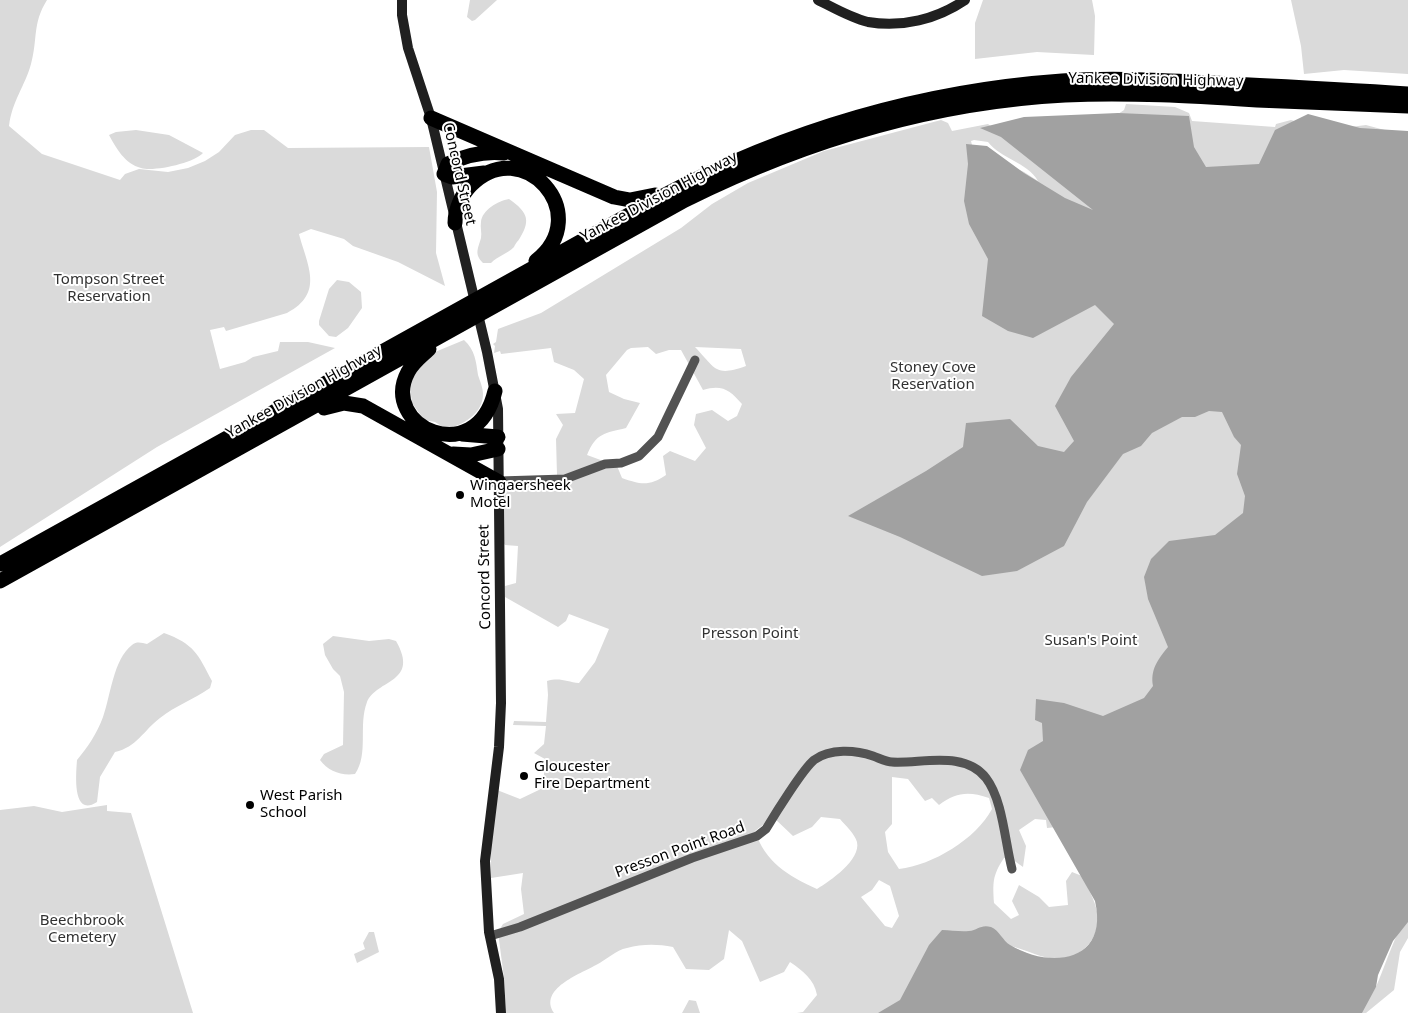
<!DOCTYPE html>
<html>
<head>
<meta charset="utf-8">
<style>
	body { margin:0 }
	canvas { display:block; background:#fff }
</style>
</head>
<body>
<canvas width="1408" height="1013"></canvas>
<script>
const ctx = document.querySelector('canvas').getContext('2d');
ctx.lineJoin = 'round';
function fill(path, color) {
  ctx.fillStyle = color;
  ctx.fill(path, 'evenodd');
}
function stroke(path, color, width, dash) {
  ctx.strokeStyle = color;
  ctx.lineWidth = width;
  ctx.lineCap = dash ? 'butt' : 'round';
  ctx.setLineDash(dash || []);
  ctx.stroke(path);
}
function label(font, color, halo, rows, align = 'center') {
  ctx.font = font + ' "Noto Sans",sans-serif';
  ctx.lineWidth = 4;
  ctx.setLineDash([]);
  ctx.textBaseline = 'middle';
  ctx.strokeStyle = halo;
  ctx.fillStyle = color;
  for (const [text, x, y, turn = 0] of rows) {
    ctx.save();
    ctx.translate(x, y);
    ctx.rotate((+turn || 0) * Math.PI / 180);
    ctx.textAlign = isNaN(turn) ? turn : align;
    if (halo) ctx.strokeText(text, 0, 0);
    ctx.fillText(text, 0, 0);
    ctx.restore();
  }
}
const green = new Path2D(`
	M 0,0 L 47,0 C 32,24 38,39 31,64 C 25,86 12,101 9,126 L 42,154 L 120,180 L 125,174 L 139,169 L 168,172 L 188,168 L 205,161 L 219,152 L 235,135 L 251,130 L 264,130 L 288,148 L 429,147 L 437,192 L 436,253 L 445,286 L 398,262 L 353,246 L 344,239 L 311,229 L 299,234 C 307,265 325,293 287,313 L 226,331 L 224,327 L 210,330 L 220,369 L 245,362 L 253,357 L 278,351 L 280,342 L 308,342 L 335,348 L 157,447 L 0,547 Z
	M 470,0 L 497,0 L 475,20 L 472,21 L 467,17 Z
	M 983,0 L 1092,0 L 1095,16 L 1094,55 L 1037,52 L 975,59 L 975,23 Z
	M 1291,0 L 1408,0 L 1408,74 L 1344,70 L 1304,74 L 1301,46 Z
	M 1126,104 L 1175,107 L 1189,113 L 1192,121 L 1275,127 L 1276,124 L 1291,120 L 1327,130 L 1366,125 L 1392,132 L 1212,398 L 1239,421 L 1253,504 L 1171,638 L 1155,688 L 1066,826 L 1047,828 L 1046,820 L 1035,819 L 1019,830 L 1026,846 L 1023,867 L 1009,857 L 1004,858 C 992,876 993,883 994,903 L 1011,919 L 1019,915 L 1012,901 L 1019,885 L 1039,897 L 1049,907 L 1068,905 L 1066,881 L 1072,872 L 1082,876 C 1094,900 1109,924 1086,947 C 1079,954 1069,959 1059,959 C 1042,959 1027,950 1011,946 L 1156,1013 L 797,1013 L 803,1012 L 817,995 C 814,979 803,971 790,962 L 784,972 L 760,982 L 742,941 L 729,930 L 724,959 L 709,970 L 686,969 L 673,947 C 657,944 642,944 627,948 C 616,950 606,960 596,965 C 580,974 538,989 554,1013 L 506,1013 L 504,978 L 498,932 L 503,924 L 524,914 L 521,889 L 523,873 L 491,878 L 491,829 L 497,790 L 520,799 L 543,788 L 545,759 L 534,753 L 544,744 L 546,726 L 513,725 L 514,721 L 546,722 L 548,695 L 547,681 C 560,677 567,682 579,683 L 595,662 L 609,629 L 569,614 L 566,621 L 558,627 L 505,597 L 505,586 L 516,583 L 518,546 L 505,545 L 502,541 L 503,485 L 557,475 L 556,439 L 563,425 L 556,414 L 575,413 L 584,379 L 574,370 L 554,362 L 551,348 L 501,354 L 500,351 L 494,353 L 495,346 L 493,344 L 496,342 L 498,329 L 541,313 L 681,228 L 712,204 L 748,183 L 824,151 L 941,120 L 948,123 L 952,131 L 988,124 L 992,127 L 1109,120 L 1124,110 ZM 974,140 L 988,142 C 1001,159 1027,162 1038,181 L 1024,172 L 973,149 L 971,141 ZM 648,347 L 656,354 L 669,350 L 681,350 L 703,390 C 722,384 730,390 742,404 L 737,416 L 728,421 L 712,410 L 696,414 L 694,425 L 706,448 L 695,461 L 670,451 L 663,456 L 666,475 C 650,486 641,485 622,478 L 617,466 L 587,455 C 596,433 605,433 626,428 L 640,403 L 624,399 L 609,392 L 606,375 L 627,350 L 631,348 ZM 695,347 L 741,349 L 746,366 C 715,377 716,369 695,347 ZM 892,777 L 908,779 L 925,801 L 932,798 L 939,805 C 956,792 969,791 989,798 L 992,809 C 976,839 933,865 899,869 L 888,852 L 885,832 L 892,824 ZM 773,817 L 793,836 L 812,827 L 821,817 L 840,819 C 845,825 855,834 857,842 C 861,860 830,881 817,889 C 788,876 765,862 755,831 ZM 879,880 L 890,886 L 899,916 L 892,928 L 885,926 L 861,897 L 872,890 Z
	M 136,130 L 169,135 L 203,153 C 194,163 154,172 141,168 C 125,164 116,148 109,135 L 116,132 Z
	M 509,199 C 529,213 531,221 518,241 C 517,241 514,247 514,247 C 507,254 498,256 491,263 L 483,263 C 474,254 478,249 481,238 C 482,233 480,227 481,222 C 482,210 498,201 509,199 Z
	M 337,280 L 349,282 L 361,292 L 362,308 L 348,328 L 336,337 L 329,336 L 319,325 L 319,321 L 329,289 Z
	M 464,340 C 475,350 476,361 478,375 C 480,381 483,388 483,394 C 483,414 463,425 446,429 L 435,422 L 424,420 L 412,403 L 410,386 L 414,372 L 435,352 Z
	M 164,633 C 194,644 198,654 212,681 L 210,688 C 194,699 175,706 160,718 C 143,731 137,747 115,752 L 100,777 L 97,802 C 72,818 76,774 77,760 C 88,747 97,733 103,717 C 111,695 113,660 132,645 C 137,641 142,643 147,644 Z
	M 333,636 L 369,641 L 389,639 L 396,641 C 420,683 377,679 367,702 C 358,725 369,754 355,774 C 341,776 328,771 320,760 L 324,754 L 343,745 L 344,692 L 340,676 L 333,669 L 325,655 L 323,644 Z
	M 107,805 L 107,811 L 131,813 L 193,1013 L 0,1013 L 0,810 L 34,806 L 62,812 Z
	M 1408,914 L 1408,938 L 1400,952 L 1394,990 L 1366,1013 L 1361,1013 C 1365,1001 1374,993 1378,982 C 1388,958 1394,937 1408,914 Z
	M 369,932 L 374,932 L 379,952 L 357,963 L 354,954 L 365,949 L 363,943 Z
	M 689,1000 L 696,1001 L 700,1013 L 682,1013 Z`);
const water = new Path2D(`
	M 1118,113 L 1189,116 L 1194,147 L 1206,167 L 1259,164 L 1275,130 L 1308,114 L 1360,128 L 1408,131 L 1408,922 L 1393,941 L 1378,975 L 1376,987 L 1362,1013 L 878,1013 L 900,1000 L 929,945 L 942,930 C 951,930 960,932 969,931 C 978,930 981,924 991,927 C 999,930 1003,941 1010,945 C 1052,970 1109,961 1095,901 L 1020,770 L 1028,750 L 1043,741 L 1042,723 L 1035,720 L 1036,699 L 1064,703 L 1103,716 L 1144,698 L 1153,686 C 1150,670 1158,659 1168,647 L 1148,599 L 1144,577 L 1151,559 L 1169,541 L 1215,535 L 1243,513 L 1245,496 L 1237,474 L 1241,445 L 1234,437 L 1222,412 L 1209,411 L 1195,417 L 1182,417 L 1152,433 L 1141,446 L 1123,454 L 1087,502 L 1064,546 L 1017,571 L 982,576 L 900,537 L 848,516 L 926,471 L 963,447 L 966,423 L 1010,419 L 1038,446 L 1064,452 L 1074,441 L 1055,406 L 1071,377 L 1114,324 L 1095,305 L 1033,338 L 1008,331 L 982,316 L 988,259 L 969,224 L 964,201 L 968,164 L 966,144 L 987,146 L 1024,173 L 1065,198 L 1093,210 L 1001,137 L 980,128 L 1024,117 Z`);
const street = new Path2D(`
	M 499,481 L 565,479 L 605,464 L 621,463 L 639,456 L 658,437 L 695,360
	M 490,936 L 520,927 L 692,858 L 757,836 L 766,829 C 775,814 803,769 814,760 C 830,748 856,750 873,756 C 879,758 886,762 892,762 C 921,764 964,750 986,778 C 1003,800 1005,843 1012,869`);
const secondary = new Path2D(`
	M 402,0 L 402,15 L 408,48 L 431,118 L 487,352 L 498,409 L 501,703 L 499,747 L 485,861 L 489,932 L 499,979 L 501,1013
	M 818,0 C 834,8 851,18 868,22 C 902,28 937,19 965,0`);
const highway = new Path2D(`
	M 431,118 L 614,197 L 630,200 L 655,195
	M 484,173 L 452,177 L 444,174 L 448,164 C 466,155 484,151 504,153
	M 455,223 C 455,209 462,194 471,185 C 522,133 596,214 536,261
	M 429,349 C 422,356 413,362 408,372 C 379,426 476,471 495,391
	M 324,408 L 344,403 L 363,406 L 499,482
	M 462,434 L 498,437
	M 453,454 L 471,455 L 498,449
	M 0,564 L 661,197 C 786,131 921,91 1062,81 C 1118,77 1175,81 1231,84 C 1290,87 1349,90 1408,94
	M 0,581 L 685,200 C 804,141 932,102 1065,95 C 1129,92 1193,96 1257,100 C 1307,102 1358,104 1408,106`);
const markers = [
	[460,495,5,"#000"],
	[524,776,5,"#000"],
	[250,805,5,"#000"]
];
const streetNames = [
	["Yankee Division Highway",1156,80,1],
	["Concord Street",459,174,77],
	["Yankee Division Highway",659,197,-28],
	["Yankee Division Highway",304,392,-29],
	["Concord Street",485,577,-91],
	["Presson Point Road",680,850,-20]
];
const parkNames = [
	["Tompson Street",109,280],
	["Reservation",109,297],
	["Stoney Cove",933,368],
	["Reservation",933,385],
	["Presson Point",750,634],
	["Susan's Point",1091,641],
	["Beechbrook",82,921],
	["Cemetery",82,938]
];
const poiNames = [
	["Wingaersheek",470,486],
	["Motel",470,503],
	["Gloucester",534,767],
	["Fire Department",534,784],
	["West Parish",260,796],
	["School",260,813]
];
fill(green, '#dadada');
fill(water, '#a1a1a1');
stroke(street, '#535353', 9);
stroke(secondary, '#202020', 10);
stroke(highway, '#000', 15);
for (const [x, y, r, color] of markers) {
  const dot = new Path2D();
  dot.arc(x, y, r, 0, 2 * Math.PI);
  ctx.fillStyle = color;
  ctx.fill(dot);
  stroke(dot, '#fff', 2);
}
label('15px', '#000', '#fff', streetNames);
label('15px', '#313131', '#fff', parkNames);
label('15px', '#000', '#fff', poiNames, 'left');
</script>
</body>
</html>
